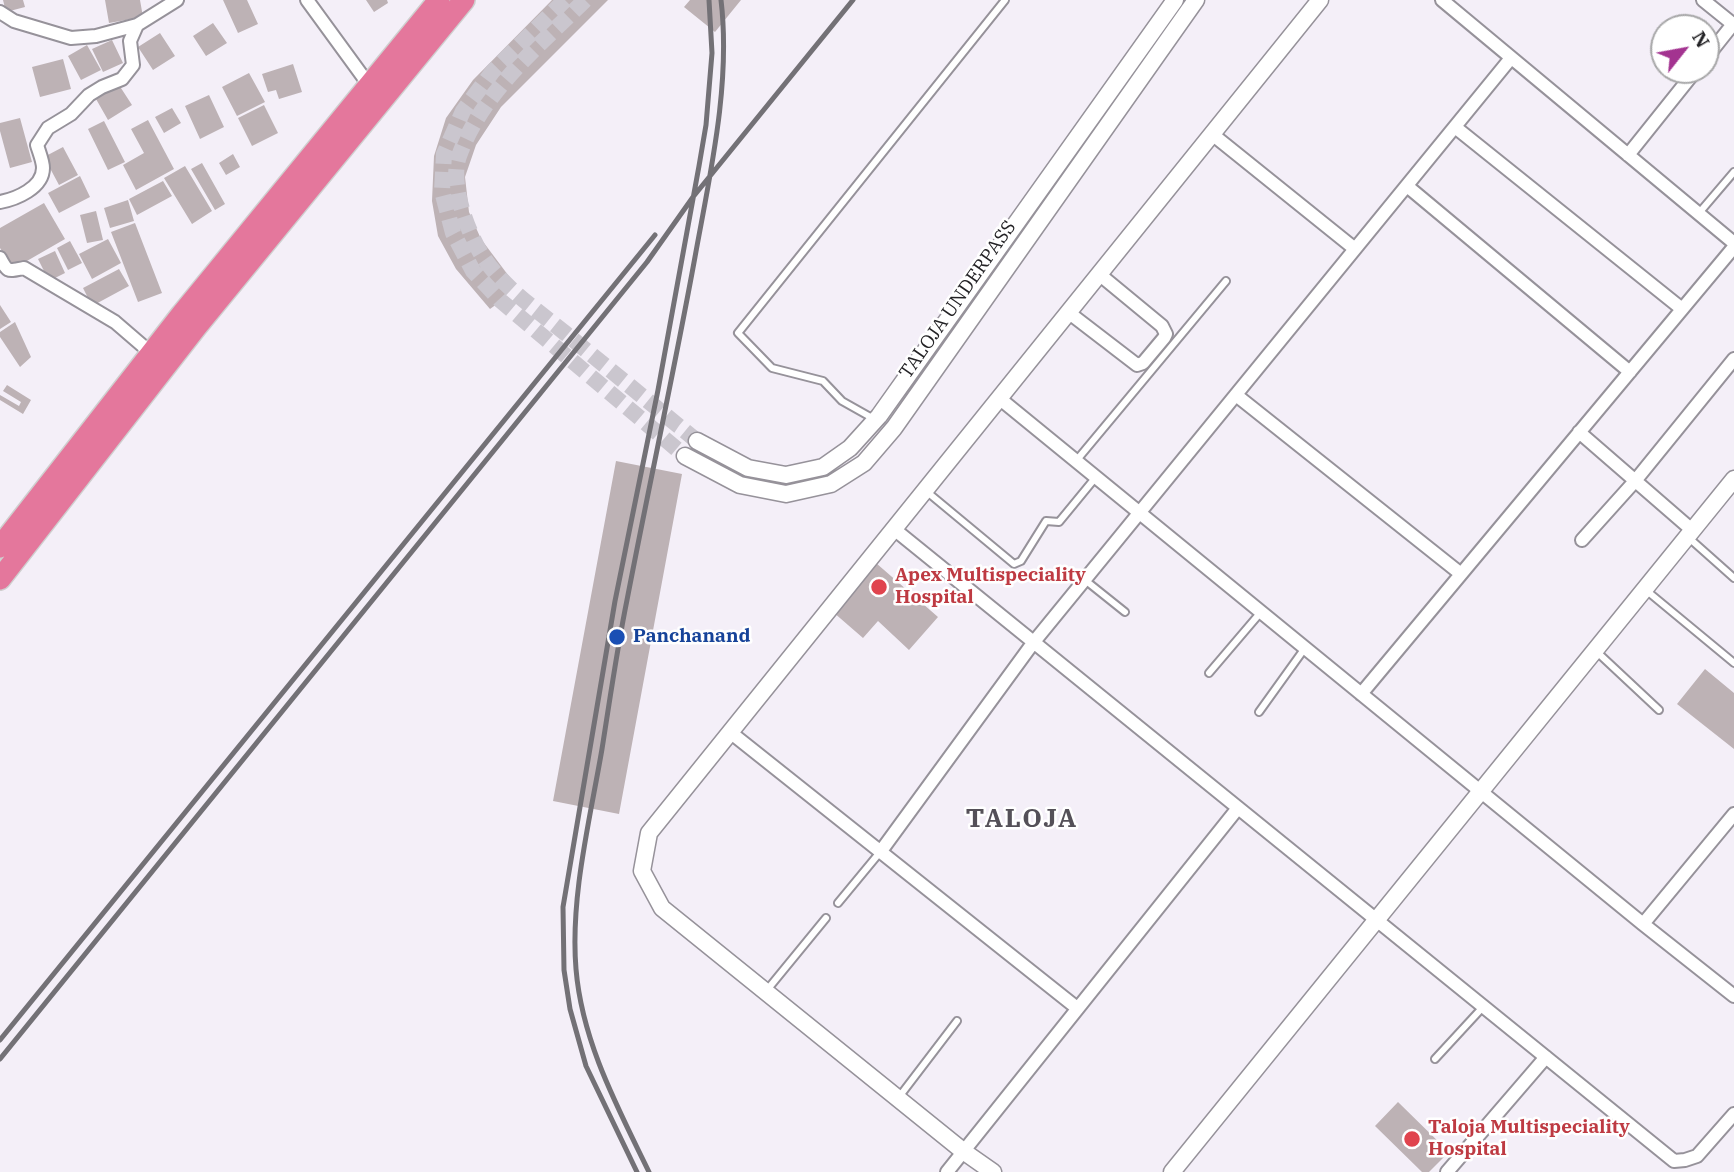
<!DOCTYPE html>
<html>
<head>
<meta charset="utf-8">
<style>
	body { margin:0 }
	#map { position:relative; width:1734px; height:1172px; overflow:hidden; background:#f4eff8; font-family:"IBM Plex Serif",serif }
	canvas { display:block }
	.north { position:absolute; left:1650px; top:14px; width:70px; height:70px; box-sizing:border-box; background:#fff; border:2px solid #a7a7a8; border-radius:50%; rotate:59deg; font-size:19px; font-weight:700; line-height:28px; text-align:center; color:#242326 }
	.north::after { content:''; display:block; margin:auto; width:24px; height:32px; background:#a33390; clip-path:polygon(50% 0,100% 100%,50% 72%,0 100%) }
</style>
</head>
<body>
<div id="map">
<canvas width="1734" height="1172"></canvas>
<div class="north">N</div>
</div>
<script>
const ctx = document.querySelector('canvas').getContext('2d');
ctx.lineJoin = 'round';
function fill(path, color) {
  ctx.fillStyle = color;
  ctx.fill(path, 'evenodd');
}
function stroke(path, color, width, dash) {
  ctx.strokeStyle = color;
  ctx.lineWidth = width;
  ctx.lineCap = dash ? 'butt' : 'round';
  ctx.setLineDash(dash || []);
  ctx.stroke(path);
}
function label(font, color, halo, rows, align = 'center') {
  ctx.font = font + ' "IBM Plex Serif",serif';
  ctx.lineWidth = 5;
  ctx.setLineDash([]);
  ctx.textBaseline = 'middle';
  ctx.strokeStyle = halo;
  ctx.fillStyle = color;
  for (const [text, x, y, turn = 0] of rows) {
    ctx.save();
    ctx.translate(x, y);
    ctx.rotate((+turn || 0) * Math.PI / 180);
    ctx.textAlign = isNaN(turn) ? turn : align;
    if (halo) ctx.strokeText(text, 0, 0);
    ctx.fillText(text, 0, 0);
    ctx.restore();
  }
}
const building = new Path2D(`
	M 3,0 L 23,0 L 25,7 L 6,12 Z
	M 105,0 L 140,0 L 143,17 L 109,23 Z
	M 223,0 L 247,0 L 258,24 L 238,33 Z
	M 366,0 L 387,0 L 388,3 L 374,12 Z
	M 552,0 L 608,0 L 501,107 L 476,145 L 465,177 L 469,212 L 481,239 L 514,283 L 501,301 L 490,309 L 456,269 L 438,236 L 432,201 L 434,156 L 446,118 L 473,80 Z
	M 690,0 L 741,0 L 715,32 L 684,7 Z
	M 213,23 L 227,43 L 206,56 L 193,36 Z
	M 160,33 L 175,56 L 153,70 L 138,47 Z
	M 112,40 L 123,63 L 103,72 L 92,49 Z
	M 87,45 L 101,70 L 81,80 L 68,56 Z
	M 63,59 L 71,89 L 40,97 L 32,67 Z
	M 293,64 L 302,92 L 279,99 L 276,90 L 268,92 L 262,74 Z
	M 249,73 L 265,102 L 237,116 L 222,87 Z
	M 119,85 L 132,105 L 108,120 L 96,99 Z
	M 209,95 L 224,127 L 200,139 L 185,106 Z
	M 264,105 L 278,133 L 252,146 L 238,118 Z
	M 172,108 L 181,123 L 164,133 L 155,117 Z
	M 20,118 L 32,162 L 10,168 L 0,131 L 0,123 Z
	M 148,120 L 174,169 L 136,190 L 123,165 L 144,153 L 131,129 Z
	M 104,121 L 125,162 L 108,170 L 88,129 Z
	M 63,147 L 78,175 L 59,185 L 44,157 Z
	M 233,154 L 240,167 L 226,175 L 219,163 Z
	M 202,163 L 225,204 L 215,210 L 191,169 Z
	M 185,166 L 212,211 L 192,224 L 164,178 Z
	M 80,176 L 90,197 L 59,213 L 48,193 Z
	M 163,181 L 172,196 L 137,215 L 129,199 Z
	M 128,200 L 134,221 L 110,228 L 104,208 Z
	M 44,203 L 65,239 L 13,269 L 0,248 L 0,228 Z
	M 96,211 L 103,240 L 87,243 L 80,215 Z
	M 135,223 L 162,293 L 138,302 L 111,232 Z
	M 108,239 L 121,263 L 92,279 L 79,254 Z
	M 70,241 L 82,263 L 68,270 L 57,248 Z
	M 55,251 L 65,273 L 49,281 L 38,259 Z
	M 119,269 L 129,286 L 92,306 L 83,288 Z
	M 0,305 L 11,322 L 0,329 Z
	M 15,322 L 31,357 L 20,367 L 0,337 L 0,332 Z
	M 7,385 L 31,400 L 23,414 L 0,400 L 0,395 L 19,406 L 21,402 L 3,391 Z
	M 616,461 L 682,474 L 619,814 L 553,801 Z
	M 876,563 L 938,617 L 909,650 L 878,621 L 863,638 L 833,612 Z
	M 1705,669 L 1734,693 L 1734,749 L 1677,704 Z
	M 1398,1102 L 1449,1152 L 1429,1172 L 1422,1172 L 1375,1126 Z`);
const tertiaryTunnel = new Path2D(`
	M 565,0 L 493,71 L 463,111 L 444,154 L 442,191 L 453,233 L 473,271 L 501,301 L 685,456
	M 585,0 C 538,47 482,92 459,156 C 449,184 468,233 483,257 C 504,288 537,310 565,333 C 609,369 653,405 697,441`);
const service = new Path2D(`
	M 1699,213 L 1734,172
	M 874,419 L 842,401 L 823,381 L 772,368 L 738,333 L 1005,0
	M 1076,461 L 1226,281
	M 926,491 L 1014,564 L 1021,561 L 1046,521 L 1059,522 L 1096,477
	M 1689,538 L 1734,578
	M 1085,580 L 1125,612
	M 1647,591 L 1734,663
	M 1597,652 L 1659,710
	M 1209,673 L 1261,612
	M 1259,712 L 1305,648
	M 838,903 L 881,851
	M 767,990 L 826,918
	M 1435,1059 L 1483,1007
	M 899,1097 L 957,1021`);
const minor = new Path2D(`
	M 307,0 L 369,85
	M 1442,0 L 1734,243
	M 1703,0 L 1734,25
	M 0,12 L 14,21 L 71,38 L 96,36 L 137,25 L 177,0
	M 1706,58 L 1733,24
	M 1455,127 L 1682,309
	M 1212,134 L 1355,249
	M 1628,155 L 1696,70
	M 1407,186 L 1630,372
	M 0,202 C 16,199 43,188 43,168 C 43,161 39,152 37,145 L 48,128 L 71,114 L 89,95 L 102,87 L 122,79 L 133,65 L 130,41 L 137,25
	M 0,258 C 8,273 8,271 24,268 L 115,322 L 151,353
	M 1068,312 L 1137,365 L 1143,363 L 1164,338 L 1166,334 L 1162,326 L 1099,274
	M 1236,395 L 1461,574
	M 999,398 L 1643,924 L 1734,996
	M 1579,432 L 1692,530
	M 894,529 L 1674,1161 L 1685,1160 L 1697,1156 L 1734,1114
	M 1582,540 L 1635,481 L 1734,359
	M 1361,694 L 1734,247
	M 730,732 L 1077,1008
	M 881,851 L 1033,643 L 1511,58
	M 1643,924 L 1734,814
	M 947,1172 L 1238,808
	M 1447,1172 L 1546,1057`);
const tertiary = new Path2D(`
	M 697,441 L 748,468 L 786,475 L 823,467 L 850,448 L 879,416 L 1175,0
	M 685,456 L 740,485 L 786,494 L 831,484 L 864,463 L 894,428 L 1196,0
	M 993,1172 L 963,1151 L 662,908 L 642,871 L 649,833 L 1320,0
	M 1172,1172 L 1734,479`);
const trunk = new Path2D(`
	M 0,547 L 182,314 L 439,0
	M 0,579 L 197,326 L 464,0`);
const rail = new Path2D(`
	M 0,1040 L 655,235
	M 0,1059 L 647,262 L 693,197 L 853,0
	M 637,1172 L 586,1066 L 570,1009 L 564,970 L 563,907 L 615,601 L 658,390 L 699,166 L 706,125 L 712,53 L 709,0
	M 649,1172 C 618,1108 582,1042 576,969 C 570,898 590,819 602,749 C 610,699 617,649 627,600 C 649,485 674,372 695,257 C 710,174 731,84 721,0`);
const markers = [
	[879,587,9,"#e0444e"],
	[617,637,9,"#1a4fb4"],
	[1412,1139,9,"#e0444e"]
];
const streetNames = [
	["TALOJA UNDERPASS",958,300,-55]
];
const healthNames = [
	["Apex Multispeciality",895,576],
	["Hospital",895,598],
	["Taloja Multispeciality",1428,1128],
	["Hospital",1428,1150]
];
const transitNames = [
	["Panchanand",633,637]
];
const districtNames = [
	["TALOJA",1022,819]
];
fill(building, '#bdb2b5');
stroke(tertiaryTunnel, '#cac6ce', 16, [16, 8]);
stroke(service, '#96929a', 10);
stroke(minor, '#96929a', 16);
stroke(tertiary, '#96929a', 19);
stroke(trunk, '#cfcfcf', 24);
stroke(service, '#fff', 6);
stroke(minor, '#fff', 12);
stroke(tertiary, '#fff', 16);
stroke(trunk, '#e4779c', 21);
stroke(rail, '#737176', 5);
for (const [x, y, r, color] of markers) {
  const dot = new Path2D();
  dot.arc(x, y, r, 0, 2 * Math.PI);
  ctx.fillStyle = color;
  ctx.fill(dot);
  stroke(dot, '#fff', 2.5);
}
label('19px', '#242326', '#fff', streetNames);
label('bold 19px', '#be3a42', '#fff', healthNames, 'left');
label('bold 19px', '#164399', '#fff', transitNames, 'left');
ctx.letterSpacing = '2px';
label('bold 26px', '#545058', '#fff', districtNames);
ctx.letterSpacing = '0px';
</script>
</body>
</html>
